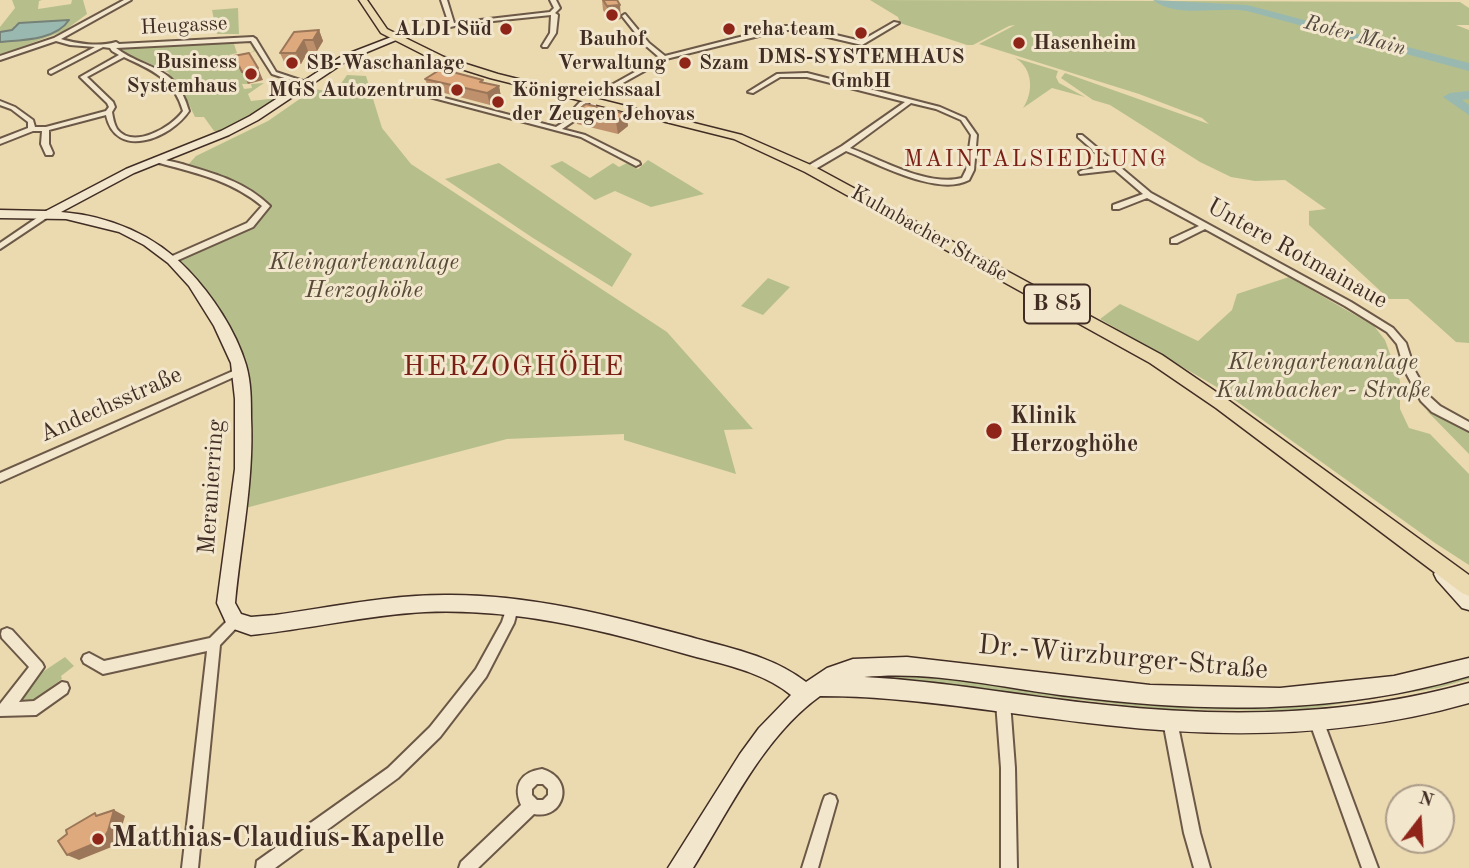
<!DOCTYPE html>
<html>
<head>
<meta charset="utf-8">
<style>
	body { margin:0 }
	#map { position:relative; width:1469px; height:868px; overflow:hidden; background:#ebd9b0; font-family:"Old Standard TT",serif }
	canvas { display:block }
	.north { position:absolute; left:1385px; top:784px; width:70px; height:70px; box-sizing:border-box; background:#f2e6cc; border:2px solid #ab9c89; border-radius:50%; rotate:17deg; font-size:19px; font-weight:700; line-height:28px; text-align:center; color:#412d24 }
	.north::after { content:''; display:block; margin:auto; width:24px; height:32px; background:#8f2418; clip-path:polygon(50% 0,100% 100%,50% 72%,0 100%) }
</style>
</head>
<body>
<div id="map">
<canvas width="1469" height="868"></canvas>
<div class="north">N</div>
</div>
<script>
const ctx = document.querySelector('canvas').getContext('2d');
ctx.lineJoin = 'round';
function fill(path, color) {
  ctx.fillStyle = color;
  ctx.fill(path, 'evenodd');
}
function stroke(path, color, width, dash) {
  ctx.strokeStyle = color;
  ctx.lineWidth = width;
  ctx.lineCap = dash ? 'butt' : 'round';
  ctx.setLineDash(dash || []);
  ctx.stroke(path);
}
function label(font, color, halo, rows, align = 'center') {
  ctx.font = font + ' "Old Standard TT",serif';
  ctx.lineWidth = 6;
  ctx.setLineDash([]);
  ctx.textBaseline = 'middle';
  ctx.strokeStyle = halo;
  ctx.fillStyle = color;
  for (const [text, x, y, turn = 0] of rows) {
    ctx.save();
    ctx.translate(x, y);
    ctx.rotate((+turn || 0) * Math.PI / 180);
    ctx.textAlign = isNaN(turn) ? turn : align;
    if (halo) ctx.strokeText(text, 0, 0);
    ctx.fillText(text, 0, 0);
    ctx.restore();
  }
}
const green = new Path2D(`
	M 12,0 L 42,0 L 39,1 L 38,9 L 71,4 L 72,0 L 83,0 L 87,14 L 64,31 L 0,55 L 0,42 C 22,40 54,40 69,21 L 15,25 L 13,30 L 0,32 L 0,27 L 15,8 Z
	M 870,0 L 1460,2 L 1469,8 L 1469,25 L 1456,25 L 1469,30 L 1469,343 L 1456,342 L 1408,299 L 1389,299 L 1309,225 L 1309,211 L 1326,209 L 1285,180 L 1255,181 L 1231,177 L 1200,162 L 1110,105 L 1093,100 L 1061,78 L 1065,73 L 1209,124 L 1202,118 L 1139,94 L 979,44 L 1015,25 L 1009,26 L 973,45 L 967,45 L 900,23 L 898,17 Z
	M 238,8 L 239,34 L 217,34 L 212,10 Z
	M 220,40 L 251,40 L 256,51 L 246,54 L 254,51 L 249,41 L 234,44 L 237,53 L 229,55 L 234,66 L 256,64 L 248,84 L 242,84 L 244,89 L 252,88 L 251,84 L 264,83 L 248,94 L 251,101 L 269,99 L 278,94 L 276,90 L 282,90 L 286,86 L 278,81 L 281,80 L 291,85 L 288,92 L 225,133 L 214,131 L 204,117 L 195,117 L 181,88 L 183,86 L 167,75 L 169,73 L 117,49 L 120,45 L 186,45 Z
	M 1015,58 L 1058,71 L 1056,77 L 1059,83 L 1085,97 L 1052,88 L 1023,108 C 1034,92 1033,68 1015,58 Z
	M 347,75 L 366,76 L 382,128 L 411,164 L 667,332 L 753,429 L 724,430 L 736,474 L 624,440 L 624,434 L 507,439 L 238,510 L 234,353 L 173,259 L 250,225 L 266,206 L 224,179 L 185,168 L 196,156 L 268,121 L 314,89 L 335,92 Z
	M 648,160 L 704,194 L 651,207 L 615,191 L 595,200 L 550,166 L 562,161 L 590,178 L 613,163 L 619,167 L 627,163 L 638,169 Z
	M 499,163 L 632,254 L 612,287 L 533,238 L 445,179 Z
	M 1289,277 L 1374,326 L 1385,340 L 1400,381 L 1400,409 L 1409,428 L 1430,434 L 1469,474 L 1469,565 L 1435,543 L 1215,386 L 1100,319 L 1120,304 L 1198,341 L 1232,310 L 1237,294 Z
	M 768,278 L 790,287 L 763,315 L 741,306 Z
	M 1427,411 L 1469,431 L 1469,454 Z
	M 65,657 L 74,666 L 61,676 L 62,679 L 51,687 L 52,690 L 34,704 L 17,704 L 35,677 Z
	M 879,672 L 1258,705 L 1314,704 L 1424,685 L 1469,674 L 1469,679 L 1438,688 L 1296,711 L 1161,709 L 910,681 L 846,682 Z`);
const water = new Path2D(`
	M 69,20 C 56,40 22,40 0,42 L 0,32 L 12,30 L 19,23 Z`);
const river = new Path2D(`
	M 1153,0 L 1247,5 L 1469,63 L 1469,71 L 1247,11 C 1218,6 1177,19 1153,0 Z
	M 1469,91 L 1469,99 L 1462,100 L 1469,105 L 1469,115 L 1443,97 L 1450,93 Z`);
const street = new Path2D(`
	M 124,0 L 131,0 L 61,39 C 77,44 100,47 116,42 L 119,44 L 253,37 L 256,39 L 276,72 L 309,83 L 306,85 L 272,74 L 251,41 L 116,48 C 147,71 176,64 189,111 C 171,138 116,161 106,115 L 49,130 L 49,144 L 53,153 L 52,155 L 46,155 L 41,144 L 42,131 L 33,131 L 0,144 L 0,139 L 28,128 L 28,122 L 11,109 L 0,105 L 0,101 L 15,107 L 33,120 L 35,127 L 46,127 L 106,111 L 109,107 L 107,103 L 80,77 L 119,55 L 112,51 L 110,48 L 103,47 L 51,74 L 49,73 L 49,71 L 95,47 L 70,45 L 56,41 L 0,60 L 0,56 L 54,38 ZM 124,57 C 152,70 174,79 183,111 C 172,127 133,150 117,129 C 114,124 113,118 112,112 L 115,107 L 113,102 L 87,77 Z
	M 441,0 L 447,0 L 454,23 L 550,12 L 554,8 L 550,0 L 556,0 L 560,8 L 555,13 L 558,15 L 556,33 L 547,47 L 543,47 L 542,46 L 550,33 L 551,15 L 464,24 L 395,39 L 395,37 L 449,24 Z
	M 625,14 L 649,43 L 665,56 L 783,26 L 798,26 L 861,41 L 894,22 L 899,23 L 862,45 L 798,30 L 783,30 L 666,59 L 603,94 L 596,100 L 596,106 L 562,129 L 585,135 L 639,162 L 640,164 L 636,166 L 581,137 L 422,95 L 425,93 L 556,127 L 567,120 L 565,118 L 566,117 L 580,102 L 591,99 L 599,92 L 660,58 L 645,45 L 622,16 ZM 590,103 L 591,104 L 575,114 L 584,104 Z
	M 807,73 L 940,107 L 965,118 L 977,135 L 974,170 L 969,180 C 937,197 877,163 846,151 L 812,171 L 806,171 L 806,167 L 842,146 L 905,102 L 807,77 L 780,77 L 753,93 L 748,92 L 777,74 ZM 911,103 L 936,109 L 961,120 L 971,135 L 966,170 L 962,178 C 928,187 882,160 850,148 Z
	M 1078,135 L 1082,135 L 1151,193 L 1351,302 L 1393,328 L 1406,343 L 1415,371 L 1429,396 L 1440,406 L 1469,422 L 1469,431 L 1432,412 L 1421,401 L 1405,371 L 1397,344 L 1387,332 L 1345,306 L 1205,229 L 1177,243 L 1171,243 L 1171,239 L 1199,226 L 1147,198 L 1119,209 L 1113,209 L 1113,205 L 1143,194 L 1115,170 L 1080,174 L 1079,172 L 1083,170 L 1111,166 L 1078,137 Z
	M 155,158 C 164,159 173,162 182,164 C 213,173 246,182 270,206 L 253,227 L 176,261 L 170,261 L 170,257 L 247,223 L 262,206 C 231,180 193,172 155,162 Z
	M 47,211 L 50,211 L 54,213 L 0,249 L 0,243 Z
	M 240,368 L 243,369 L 245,371 L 243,373 L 0,482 L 0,473 Z
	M 512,602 L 516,604 L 518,608 L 514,623 L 486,677 L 440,737 L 398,778 L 275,868 L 256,868 L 257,861 L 388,768 L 430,727 L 476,669 L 502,622 L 508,604 Z
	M 235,615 L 239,617 L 241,621 L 239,625 L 220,645 L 198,868 L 182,868 L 207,651 L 103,674 L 84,663 L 82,659 L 84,655 L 89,653 L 104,661 L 210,638 L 231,617 Z
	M 7,628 L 12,630 L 42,663 L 44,667 L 19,702 L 34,701 L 62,682 L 67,683 L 69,688 L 67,693 L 36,715 L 0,716 L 0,704 L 29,667 L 2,638 L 1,634 L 2,630 Z
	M 1003,695 L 1008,697 L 1010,702 L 1015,768 L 1017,868 L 1001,868 L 1001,768 L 996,702 L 998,697 Z
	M 1316,713 L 1321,715 L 1323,720 L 1378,868 L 1362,868 L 1309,720 L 1311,715 Z
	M 1170,714 L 1175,716 L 1177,721 L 1200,833 L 1210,868 L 1194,868 L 1184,833 L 1163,721 L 1165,716 Z
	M 542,769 C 576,779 564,820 534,814 L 478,868 L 459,868 L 461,862 L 521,805 C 513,786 520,772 542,769 ZM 537,784 L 543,784 L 548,789 L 548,795 L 543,800 L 537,800 L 532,795 L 532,789 Z
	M 830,794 L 835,796 L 837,801 L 818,868 L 802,868 L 823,801 L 825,796 Z`);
const secondary = new Path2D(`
	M 394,36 L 401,38 L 348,60 L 258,120 L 229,135 L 134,173 L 61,212 C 110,216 155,235 188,270 C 212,295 236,331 246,365 C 251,382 251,400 251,418 C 254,480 241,540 235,603 L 241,614 L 251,617 L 275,615 C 332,607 388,595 445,595 C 527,594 609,615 687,636 C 728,648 771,655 806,682 L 827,668 L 853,659 L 907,657 L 1150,685 L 1280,688 L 1394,676 L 1469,658 L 1469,676 C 1338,715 1204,713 1069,696 C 1002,688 932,670 864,677 C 945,681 1025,697 1106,705 C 1228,718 1350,716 1469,683 L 1469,703 C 1350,737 1228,739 1106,725 C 1010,715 917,696 820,696 C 763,737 730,809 693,868 L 668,868 L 740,754 L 759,728 L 791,695 C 760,670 720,664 682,653 C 599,629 513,608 425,612 C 367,615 309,629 251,635 L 228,627 L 217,603 L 235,469 L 235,399 L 231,363 L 214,326 L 189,286 L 168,263 L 144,245 L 119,232 L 66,219 L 0,218 L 0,210 L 46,211 L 126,169 L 221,131 L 250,116 L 342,56 Z
	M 1443,566 L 1449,568 L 1469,589 L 1469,610 L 1462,608 L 1437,580 L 1434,574 L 1437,568 Z`);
const primary = new Path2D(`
	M 359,0 L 367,0 L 387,29 L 444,57 L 498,74 L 742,135 L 813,166 L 1162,355 L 1228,400 L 1469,575 L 1469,596 L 1462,593 L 1216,408 L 1150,363 L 805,172 L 734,139 L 490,78 L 436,61 L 381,33 Z`);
const wall = new Path2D(`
	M 602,0 L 617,0 L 621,19 L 609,21 L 603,10 Z
	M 319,30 L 323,41 L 317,51 L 308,51 L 301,64 L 285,64 L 280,53 Z
	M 425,79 L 483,82 L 499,86 L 501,97 L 490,105 L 429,89 Z
	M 575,112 L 626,114 L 628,126 L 618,134 L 577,124 Z`);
const shadedWall = new Path2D(`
	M 620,5 L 621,19 L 609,21 L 607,6 Z
	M 319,30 L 323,41 L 317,51 L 313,40 Z
	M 304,40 L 308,51 L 301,64 L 296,53 Z
	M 258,68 L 263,80 L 248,84 L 242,72 Z
	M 499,86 L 501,97 L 490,105 L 487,93 Z
	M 626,114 L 628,126 L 618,134 L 616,122 Z
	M 114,810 L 125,816 L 119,837 L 114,846 L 79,860 L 67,855 Z`);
const building = new Path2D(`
	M 603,0 L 617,0 L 620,5 L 607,6 Z
	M 319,30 L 313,40 L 304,40 L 296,53 L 280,53 L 294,32 Z
	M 249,53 L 258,68 L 242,72 L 234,56 Z
	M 441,69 L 483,80 L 480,82 L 499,86 L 487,93 L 425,79 Z
	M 586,104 L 626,114 L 616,122 L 575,112 Z
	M 114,810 L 108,831 L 103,840 L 67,855 L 58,841 L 67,834 L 66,830 L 95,813 L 96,816 Z`);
const markers = [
	[612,15,7,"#8f2418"],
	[506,29,7,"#8f2418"],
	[729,29,7,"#8f2418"],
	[861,33,7,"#8f2418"],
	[1019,43,7,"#8f2418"],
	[292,63,7,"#8f2418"],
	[685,63,7,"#8f2418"],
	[251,74,7,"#8f2418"],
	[457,90,7,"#8f2418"],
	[498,102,7,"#8f2418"],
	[994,431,9,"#8f2418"],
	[98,839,7,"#8f2418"]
];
const farStreetnames = [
	["Heugasse",184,26,-3],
	["Kulmbacher Straße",929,234,29]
];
const farPoinames = [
	["ALDI Süd",492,29,"right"],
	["reha team",743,29],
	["Bauhof",612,39,"center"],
	["Verwaltung",612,63,"center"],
	["Hasenheim",1033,43],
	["DMS-SYSTEMHAUS",861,57,"center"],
	["GmbH",861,81,"center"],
	["Business",237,62,"right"],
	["Systemhaus",237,86,"right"],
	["SB-Waschanlage",306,63],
	["Szam",699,63],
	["MGS Autozentrum",443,90,"right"],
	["Königreichssaal",512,90],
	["der Zeugen Jehovas",512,114]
];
const farWaternames = [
	["Roter Main",1355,36,15]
];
const farQuarternames = [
	["MAINTALSIEDLUNG",1036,160]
];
const shields = [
	[1057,304,66]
];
const shieldNames = [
	["B 85",1057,304]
];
const streetNames = [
	["Untere Rotmainaue",1297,254,29],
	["Andechsstraße",111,405,-24],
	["Meranierring",212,487,-86]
];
const parkNames = [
	["Kleingartenanlage",364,263],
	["Herzoghöhe",364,291],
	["Kleingartenanlage",1323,363],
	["Kulmbacher - Straße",1323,391]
];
const poiNames = [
	["Klinik",1010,417],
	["Herzoghöhe",1010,445]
];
const quarterNames = [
	["HERZOGHÖHE",514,368]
];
const nearStreetnames = [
	["Dr.-Würzburger-Straße",1123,658,5]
];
const nearPoinames = [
	["Matthias-Claudius-Kapelle",112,839]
];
fill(green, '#b6bf8c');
fill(water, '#99b9b0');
stroke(water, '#768178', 2);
fill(river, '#99b9b0');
stroke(street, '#6c5847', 4);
stroke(secondary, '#412d24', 3);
stroke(primary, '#412d24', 3);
fill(street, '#f2e6cc');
fill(secondary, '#f2e6cc');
fill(primary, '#ebd9b0');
fill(wall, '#be916c');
fill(shadedWall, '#9b7658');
fill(building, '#dda97d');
stroke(building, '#9b7658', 2);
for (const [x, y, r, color] of markers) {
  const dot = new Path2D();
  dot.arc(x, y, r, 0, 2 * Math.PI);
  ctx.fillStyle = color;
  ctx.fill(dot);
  stroke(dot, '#f2e6cc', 2.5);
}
label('21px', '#412d24', '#f2e6cc', farStreetnames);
label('bold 21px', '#412d24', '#f2e6cc', farPoinames, 'left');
label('italic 21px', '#534940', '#f2e6cc', farWaternames);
ctx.letterSpacing = '2px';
label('23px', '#7a1f14', '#f2e6cc', farQuarternames);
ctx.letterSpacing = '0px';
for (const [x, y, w] of shields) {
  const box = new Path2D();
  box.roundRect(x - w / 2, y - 19.5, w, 39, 5);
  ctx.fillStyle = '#f2e6cc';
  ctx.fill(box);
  stroke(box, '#412d24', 2);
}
label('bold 23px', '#412d24', null, shieldNames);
label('24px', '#412d24', '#f2e6cc', streetNames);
label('italic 24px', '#584a39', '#f2e6cc', parkNames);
label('bold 24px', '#412d24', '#f2e6cc', poiNames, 'left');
ctx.letterSpacing = '2px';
label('28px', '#7a1f14', '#f2e6cc', quarterNames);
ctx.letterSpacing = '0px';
label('28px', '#412d24', '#f2e6cc', nearStreetnames);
label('bold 28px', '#412d24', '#f2e6cc', nearPoinames, 'left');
</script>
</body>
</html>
